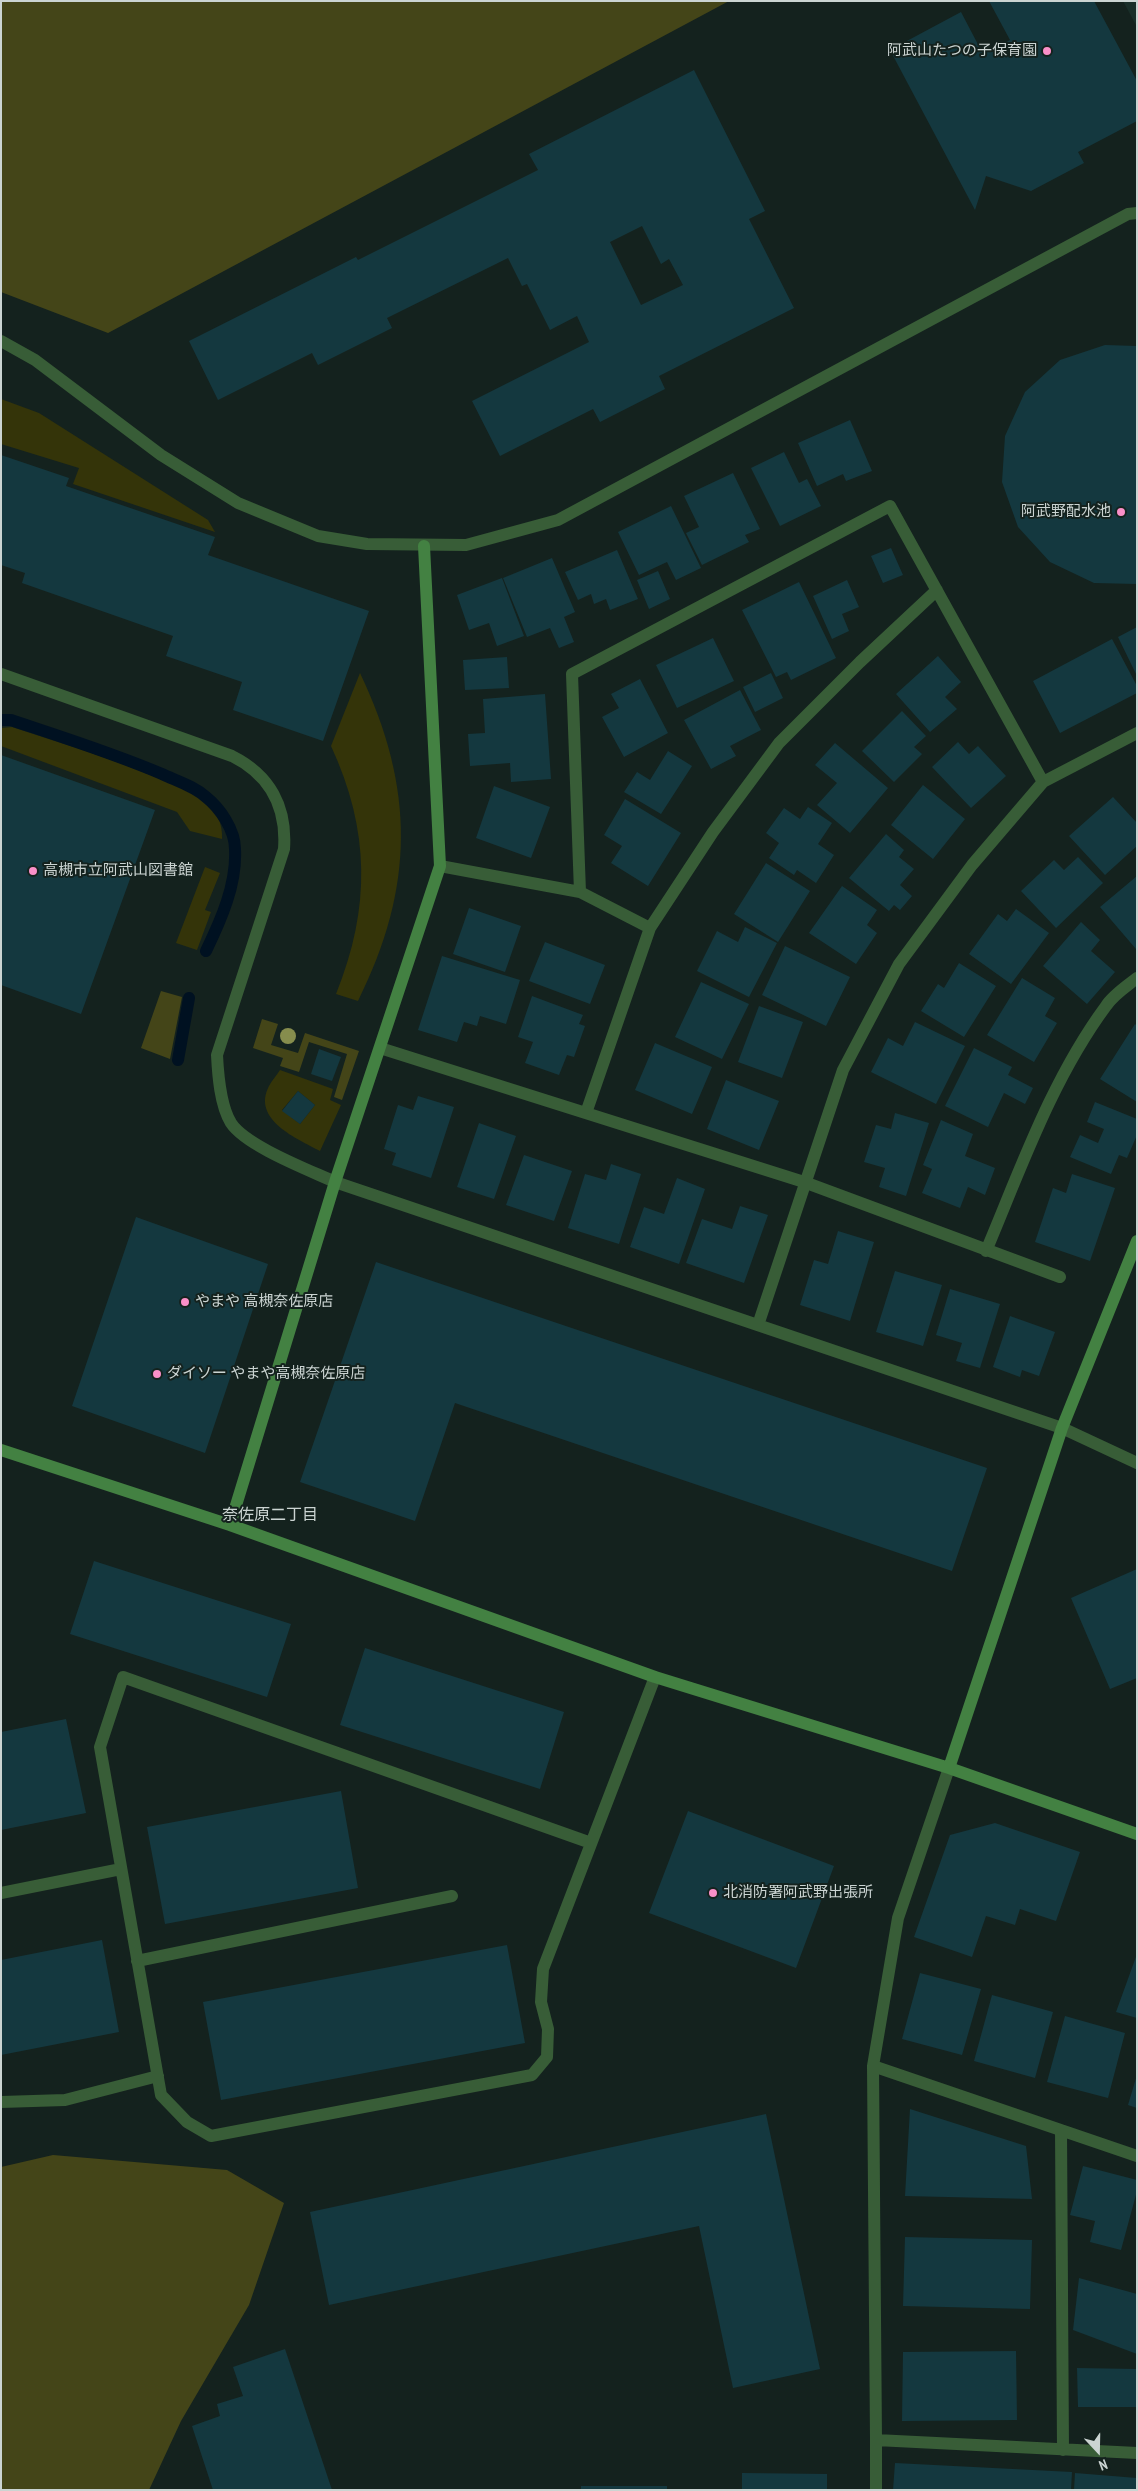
<!DOCTYPE html>
<html>
<head>
<meta charset="utf-8">
<style>
	body { margin:0 }
	#map { position:relative; width:1138px; height:2491px; overflow:hidden; background:#14221e; font-family:"PT Sans Narrow",sans-serif }
	canvas { display:block }
	.frame { position:absolute; inset:0; border:2px solid #cbd4d2; pointer-events:none }
	.north { position:absolute; left:1073px; top:2426px; width:50px; height:50px; -webkit-text-stroke:4px #14221e; paint-order:stroke; rotate:159deg; font-size:14px; font-weight:700; line-height:20px; text-align:center; color:#cbd4d2 }
	.north::after { content:''; display:block; margin:auto; width:18px; height:22px; background:#cbd4d2; clip-path:polygon(50% 0,100% 100%,50% 72%,0 100%) }
</style>
</head>
<body>
<div id="map">
<canvas width="1138" height="2491"></canvas>
<div class="frame"></div>
<div class="north">N</div>
</div>
<script>
const ctx = document.querySelector('canvas').getContext('2d');
ctx.lineJoin = 'round';
function fill(path, color) {
  ctx.fillStyle = color;
  ctx.fill(path, 'evenodd');
}
function stroke(path, color, width, dash) {
  ctx.strokeStyle = color;
  ctx.lineWidth = width;
  ctx.lineCap = dash ? 'butt' : 'round';
  ctx.setLineDash(dash || []);
  ctx.stroke(path);
}
function label(font, color, halo, rows, align = 'center') {
  ctx.font = font + ' "PT Sans Narrow","Noto Sans JP",sans-serif';
  ctx.lineWidth = 4;
  ctx.setLineDash([]);
  ctx.textBaseline = 'middle';
  ctx.strokeStyle = halo;
  ctx.fillStyle = color;
  for (const [text, x, y, turn = 0] of rows) {
    ctx.save();
    ctx.translate(x, y);
    ctx.rotate((+turn || 0) * Math.PI / 180);
    ctx.textAlign = isNaN(turn) ? turn : align;
    if (halo) ctx.strokeText(text, 0, 0);
    ctx.fillText(text, 0, 0);
    ctx.restore();
  }
}
const built = new Path2D(`
	M 1123,1 L 1137,1 L 1137,27 Z`);
const green = new Path2D(`
	M 1,399 L 39,413 L 208,520 L 215,532 L 73,484 L 79,468 L 1,444 Z
	M 360,673 C 415,788 415,887 358,1001 L 336,994 C 371,908 370,830 331,746 Z
	M 12,727 C 61,743 110,758 158,778 C 173,784 190,790 203,800 C 216,810 223,823 222,839 L 190,831 L 177,812 L 1,746 L 1,728 Z
	M 205,867 L 220,873 L 205,910 L 211,912 L 197,950 L 176,943 Z
	M 280,1070 L 333,1089 L 330,1100 L 341,1105 L 320,1151 C 298,1139 251,1120 269,1086 C 272,1080 277,1075 280,1070 ZM 298,1091 L 315,1105 L 300,1124 L 282,1110 Z`);
const forest = new Path2D(`
	M 1,1 L 729,1 L 108,333 L 1,292 Z
	M 161,991 L 182,997 L 170,1059 L 141,1048 Z
	M 262,1019 L 278,1024 L 271,1045 L 298,1053 L 305,1033 L 359,1051 L 342,1100 L 334,1097 L 347,1054 L 309,1042 L 299,1072 L 280,1066 L 283,1058 L 253,1048 Z
	M 53,2155 L 227,2170 L 284,2203 L 249,2305 L 181,2421 L 149,2490 L 1,2490 L 1,2167 Z`);
const stream = new Path2D(`
	M 1,720 L 11,720 C 62,737 113,753 162,774 C 177,781 194,786 206,797 C 220,808 235,830 235,849 C 237,884 221,920 206,951
	M 178,1060 L 189,998`);
const building = new Path2D(`
	M 989,1 L 1094,1 L 1137,81 L 1137,121 L 1078,152 L 1084,163 L 1031,191 L 986,176 L 975,210 L 890,50 L 961,12 L 983,54 L 1010,40 Z
	M 694,70 L 765,211 L 749,219 L 794,308 L 659,376 L 665,389 L 600,422 L 593,409 L 500,456 L 472,401 L 589,342 L 577,316 L 550,330 L 527,284 L 522,286 L 508,258 L 387,318 L 392,328 L 318,365 L 312,353 L 218,400 L 189,341 L 356,257 L 358,260 L 538,170 L 529,154 ZM 642,226 L 661,264 L 669,259 L 683,285 L 641,305 L 610,242 Z
	M 1105,345 L 1137,346 L 1137,584 L 1094,583 L 1050,562 L 1018,527 L 1002,482 L 1005,436 L 1025,392 L 1060,360 Z
	M 850,420 L 872,471 L 846,481 L 843,474 L 817,486 L 798,443 Z
	M 784,452 L 799,483 L 807,479 L 821,506 L 780,526 L 751,468 Z
	M 1,455 L 69,478 L 66,486 L 215,537 L 208,555 L 369,611 L 323,741 L 233,710 L 242,682 L 166,656 L 173,636 L 22,583 L 25,573 L 1,565 Z
	M 733,473 L 760,529 L 745,535 L 749,542 L 702,565 L 686,533 L 699,527 L 684,496 Z
	M 671,506 L 701,568 L 676,580 L 667,562 L 639,575 L 618,532 Z
	M 891,548 L 903,575 L 883,583 L 871,556 Z
	M 617,550 L 638,599 L 610,610 L 606,599 L 594,604 L 591,594 L 578,600 L 565,572 Z
	M 552,558 L 575,612 L 564,617 L 574,642 L 559,648 L 550,628 L 527,637 L 503,578 Z
	M 658,571 L 670,599 L 649,609 L 637,580 Z
	M 502,578 L 524,636 L 497,646 L 489,623 L 469,630 L 457,595 Z
	M 847,580 L 859,607 L 842,614 L 849,631 L 832,639 L 813,596 Z
	M 799,582 L 836,658 L 791,680 L 787,672 L 776,677 L 742,610 Z
	M 1137,627 L 1137,676 L 1118,637 Z
	M 713,638 L 734,681 L 677,708 L 656,665 Z
	M 1112,639 L 1137,686 L 1137,693 L 1060,733 L 1033,681 Z
	M 938,656 L 961,682 L 945,697 L 957,709 L 930,732 L 896,694 Z
	M 507,657 L 509,688 L 465,690 L 463,660 Z
	M 771,673 L 783,698 L 755,712 L 743,687 Z
	M 640,679 L 668,733 L 624,757 L 602,717 L 619,708 L 611,694 Z
	M 740,690 L 761,730 L 730,746 L 736,756 L 711,769 L 684,720 Z
	M 545,694 L 551,779 L 511,782 L 510,763 L 470,766 L 468,734 L 485,733 L 483,699 Z
	M 902,711 L 926,736 L 914,747 L 922,754 L 894,782 L 862,751 Z
	M 958,742 L 969,754 L 978,746 L 1006,776 L 971,808 L 932,767 Z
	M 835,743 L 888,788 L 850,833 L 817,805 L 837,783 L 815,765 Z
	M 668,751 L 692,766 L 661,814 L 624,792 L 637,772 L 650,780 Z
	M 1,755 L 155,810 L 81,1014 L 1,985 Z
	M 923,785 L 965,819 L 933,859 L 891,825 Z
	M 494,786 L 550,807 L 531,858 L 476,838 Z
	M 1113,797 L 1137,823 L 1137,846 L 1105,875 L 1069,836 Z
	M 625,799 L 681,833 L 648,886 L 611,863 L 622,846 L 604,835 Z
	M 808,807 L 832,823 L 818,844 L 834,855 L 816,883 L 797,870 L 794,875 L 769,858 L 779,843 L 766,833 L 784,808 L 800,819 Z
	M 886,834 L 904,850 L 899,857 L 914,869 L 900,885 L 912,896 L 900,910 L 894,905 L 889,911 L 849,878 Z
	M 1078,857 L 1103,883 L 1056,928 L 1021,891 L 1054,860 L 1064,870 Z
	M 766,863 L 810,891 L 778,942 L 734,914 Z
	M 1137,876 L 1137,948 L 1136,949 L 1100,907 Z
	M 842,886 L 877,910 L 867,925 L 877,933 L 856,964 L 809,933 Z
	M 469,908 L 521,926 L 505,972 L 453,954 Z
	M 1016,909 L 1049,933 L 1011,984 L 969,954 L 998,914 L 1007,921 Z
	M 1081,922 L 1100,940 L 1091,951 L 1115,972 L 1087,1004 L 1043,966 Z
	M 745,927 L 777,943 L 749,997 L 697,971 L 717,931 L 738,942 Z
	M 545,942 L 605,965 L 590,1004 L 529,981 Z
	M 785,946 L 850,977 L 826,1026 L 762,995 Z
	M 442,956 L 520,980 L 506,1024 L 480,1016 L 477,1026 L 464,1022 L 457,1042 L 418,1030 Z
	M 959,963 L 996,986 L 964,1037 L 921,1011 L 938,984 L 944,988 Z
	M 1022,978 L 1055,998 L 1045,1016 L 1057,1023 L 1034,1062 L 987,1035 Z
	M 701,982 L 749,1004 L 722,1059 L 675,1037 Z
	M 532,996 L 583,1015 L 579,1024 L 585,1026 L 574,1057 L 567,1055 L 559,1075 L 525,1063 L 533,1042 L 518,1037 Z
	M 759,1006 L 803,1022 L 782,1078 L 738,1062 Z
	M 915,1022 L 965,1046 L 936,1104 L 871,1072 L 888,1038 L 903,1046 Z
	M 1135,1024 L 1137,1026 L 1137,1102 L 1100,1079 Z
	M 655,1043 L 712,1067 L 692,1114 L 635,1090 Z
	M 974,1048 L 1012,1067 L 1008,1075 L 1033,1088 L 1025,1104 L 1004,1093 L 988,1127 L 945,1106 Z
	M 319,1049 L 341,1057 L 332,1081 L 311,1074 Z
	M 726,1080 L 779,1101 L 759,1150 L 707,1129 Z
	M 298,1091 L 315,1105 L 300,1124 L 282,1111 Z
	M 418,1096 L 454,1107 L 431,1178 L 392,1165 L 396,1153 L 384,1149 L 398,1105 L 413,1110 Z
	M 1095,1102 L 1137,1119 L 1137,1135 L 1127,1158 L 1119,1155 L 1111,1174 L 1070,1157 L 1080,1135 L 1098,1143 L 1104,1129 L 1087,1122 Z
	M 895,1113 L 929,1123 L 906,1196 L 879,1187 L 885,1168 L 864,1162 L 876,1125 L 891,1129 Z
	M 941,1120 L 973,1134 L 965,1156 L 995,1168 L 985,1195 L 968,1187 L 960,1208 L 922,1193 L 932,1169 L 923,1165 Z
	M 479,1123 L 516,1136 L 494,1199 L 457,1187 Z
	M 524,1155 L 572,1171 L 554,1221 L 506,1205 Z
	M 611,1164 L 641,1174 L 619,1244 L 568,1228 L 585,1174 L 606,1180 Z
	M 1072,1174 L 1115,1188 L 1090,1261 L 1035,1242 L 1053,1188 L 1066,1193 Z
	M 677,1178 L 705,1189 L 679,1264 L 630,1247 L 644,1207 L 664,1214 Z
	M 740,1206 L 768,1215 L 744,1283 L 686,1263 L 702,1219 L 732,1229 Z
	M 136,1217 L 268,1264 L 205,1453 L 72,1406 Z
	M 838,1231 L 874,1242 L 850,1321 L 800,1305 L 814,1260 L 828,1264 Z
	M 376,1262 L 987,1468 L 952,1571 L 455,1403 L 415,1521 L 300,1482 Z
	M 895,1271 L 942,1285 L 923,1346 L 876,1332 Z
	M 950,1289 L 1000,1304 L 980,1368 L 956,1361 L 962,1343 L 936,1335 Z
	M 1010,1316 L 1055,1332 L 1039,1376 L 1022,1370 L 1020,1377 L 993,1367 Z
	M 94,1561 L 291,1624 L 267,1697 L 70,1634 Z
	M 1137,1569 L 1137,1678 L 1110,1689 L 1071,1598 Z
	M 365,1648 L 564,1712 L 540,1789 L 340,1725 Z
	M 66,1719 L 86,1813 L 1,1830 L 1,1732 Z
	M 341,1791 L 358,1888 L 165,1924 L 147,1827 Z
	M 688,1811 L 834,1866 L 796,1968 L 649,1913 Z
	M 995,1823 L 1080,1852 L 1056,1921 L 1020,1909 L 1015,1925 L 986,1916 L 972,1957 L 914,1937 L 950,1835 Z
	M 102,1940 L 119,2032 L 1,2055 L 1,1960 Z
	M 507,1945 L 525,2043 L 221,2100 L 203,2002 Z
	M 1137,1954 L 1137,2018 L 1116,2012 Z
	M 920,1973 L 981,1989 L 962,2055 L 902,2039 Z
	M 992,1995 L 1053,2012 L 1035,2078 L 974,2061 Z
	M 1065,2016 L 1125,2033 L 1108,2098 L 1047,2082 Z
	M 1137,2075 L 1137,2108 L 1128,2105 Z
	M 910,2109 L 1026,2146 L 1032,2199 L 905,2196 Z
	M 766,2114 L 820,2369 L 733,2388 L 699,2226 L 329,2305 L 310,2212 Z
	M 1083,2166 L 1137,2180 L 1137,2191 L 1121,2250 L 1090,2242 L 1095,2221 L 1070,2215 Z
	M 905,2237 L 1032,2240 L 1030,2309 L 903,2306 Z
	M 1079,2278 L 1137,2294 L 1137,2354 L 1073,2330 Z
	M 285,2349 L 332,2490 L 213,2490 L 192,2426 L 220,2416 L 217,2404 L 243,2396 L 233,2367 Z
	M 1016,2351 L 1017,2420 L 902,2421 L 903,2352 Z
	M 1077,2368 L 1137,2369 L 1137,2407 L 1078,2407 Z
	M 895,2463 L 1072,2472 L 1071,2490 L 893,2490 Z
	M 742,2473 L 827,2474 L 827,2490 L 742,2490 Z
	M 1075,2473 L 1137,2478 L 1137,2490 L 1074,2490 Z
	M 581,2486 L 667,2486 L 667,2490 L 581,2490 Z`);
const lane = new Path2D(`
	M 1,674 L 232,756 C 270,775 287,807 284,849 L 217,1055 C 218,1075 220,1105 231,1123 C 246,1146 309,1170 335,1182
	M 1062,1428 L 1137,1463
	M 591,1843 L 123,1677 L 100,1747 L 161,2095 L 187,2122 L 211,2136 L 532,2075 L 547,2057 L 548,2029 L 541,2002 L 543,1969 L 655,1677
	M 1,1893 L 121,1869
	M 137,1961 L 452,1896
	M 1,2102 L 65,2100 L 158,2076`);
const street = new Path2D(`
	M 1,341 L 35,360 L 161,455 L 238,503 L 318,536 L 367,544 L 466,545 L 558,520 L 1128,214 L 1137,213
	M 440,866 L 580,892 L 572,674 L 890,506 L 1043,782
	M 580,892 L 650,928
	M 380,1048 L 804,1182 L 1060,1277
	M 586,1113 L 650,928 L 713,832 L 779,743 L 860,662 L 937,590
	M 335,1182 L 1062,1428
	M 986,1251 C 1021,1168 1052,1079 1106,1006 C 1113,995 1127,986 1137,978
	M 758,1325 L 843,1070 L 899,964 L 972,865 L 1043,782 L 1137,733
	M 949,1768 L 898,1918 L 873,2066 L 876,2440 L 1137,2453
	M 873,2066 L 1137,2156
	M 1061,2130 L 1063,2450
	M 876,2440 L 876,2490`);
const secondary = new Path2D(`
	M 1,1450 L 230,1525 L 655,1677 L 949,1768 L 1137,1834
	M 230,1525 L 335,1182 L 440,866 L 424,546
	M 949,1768 L 1062,1428 L 1137,1241`);
const trees = [
	[288,1036]
];
const markers = [
	[1047,51,5,"#fa8fc8"],
	[1121,512,5,"#fa8fc8"],
	[33,871,5,"#fa8fc8"],
	[185,1302,5,"#fa8fc8"],
	[157,1374,5,"#fa8fc8"],
	[713,1893,5,"#fa8fc8"]
];
const poiNames = [
	["阿武山たつの子保育園",1037,51,"right"],
	["阿武野配水池",1111,512,"right"],
	["高槻市立阿武山図書館",43,871],
	["やまや 高槻奈佐原店",195,1302],
	["ダイソー やまや高槻奈佐原店",167,1374],
	["北消防署阿武野出張所",723,1893]
];
const neighbourhoodNames = [
	["奈佐原二丁目",270,1515]
];
fill(built, '#192e29');
fill(green, '#343409');
fill(forest, '#444518');
stroke(stream, '#001121', 12);
fill(building, '#14383f');
stroke(lane, '#385d37', 12);
stroke(street, '#385d37', 12);
stroke(secondary, '#438142', 12);
ctx.fillStyle = '#868d4d';
for (const [x, y] of trees) {
  ctx.beginPath();
  ctx.arc(x, y, 8, 0, 2 * Math.PI);
  ctx.fill();
}
for (const [x, y, r, color] of markers) {
  const dot = new Path2D();
  dot.arc(x, y, r, 0, 2 * Math.PI);
  ctx.fillStyle = color;
  ctx.fill(dot);
  stroke(dot, '#14221e', 2);
}
label('15px', '#cbd4d2', '#14221e', poiNames, 'left');
label('16px', '#cbd4d2', '#14221e', neighbourhoodNames);
</script>
</body>
</html>
